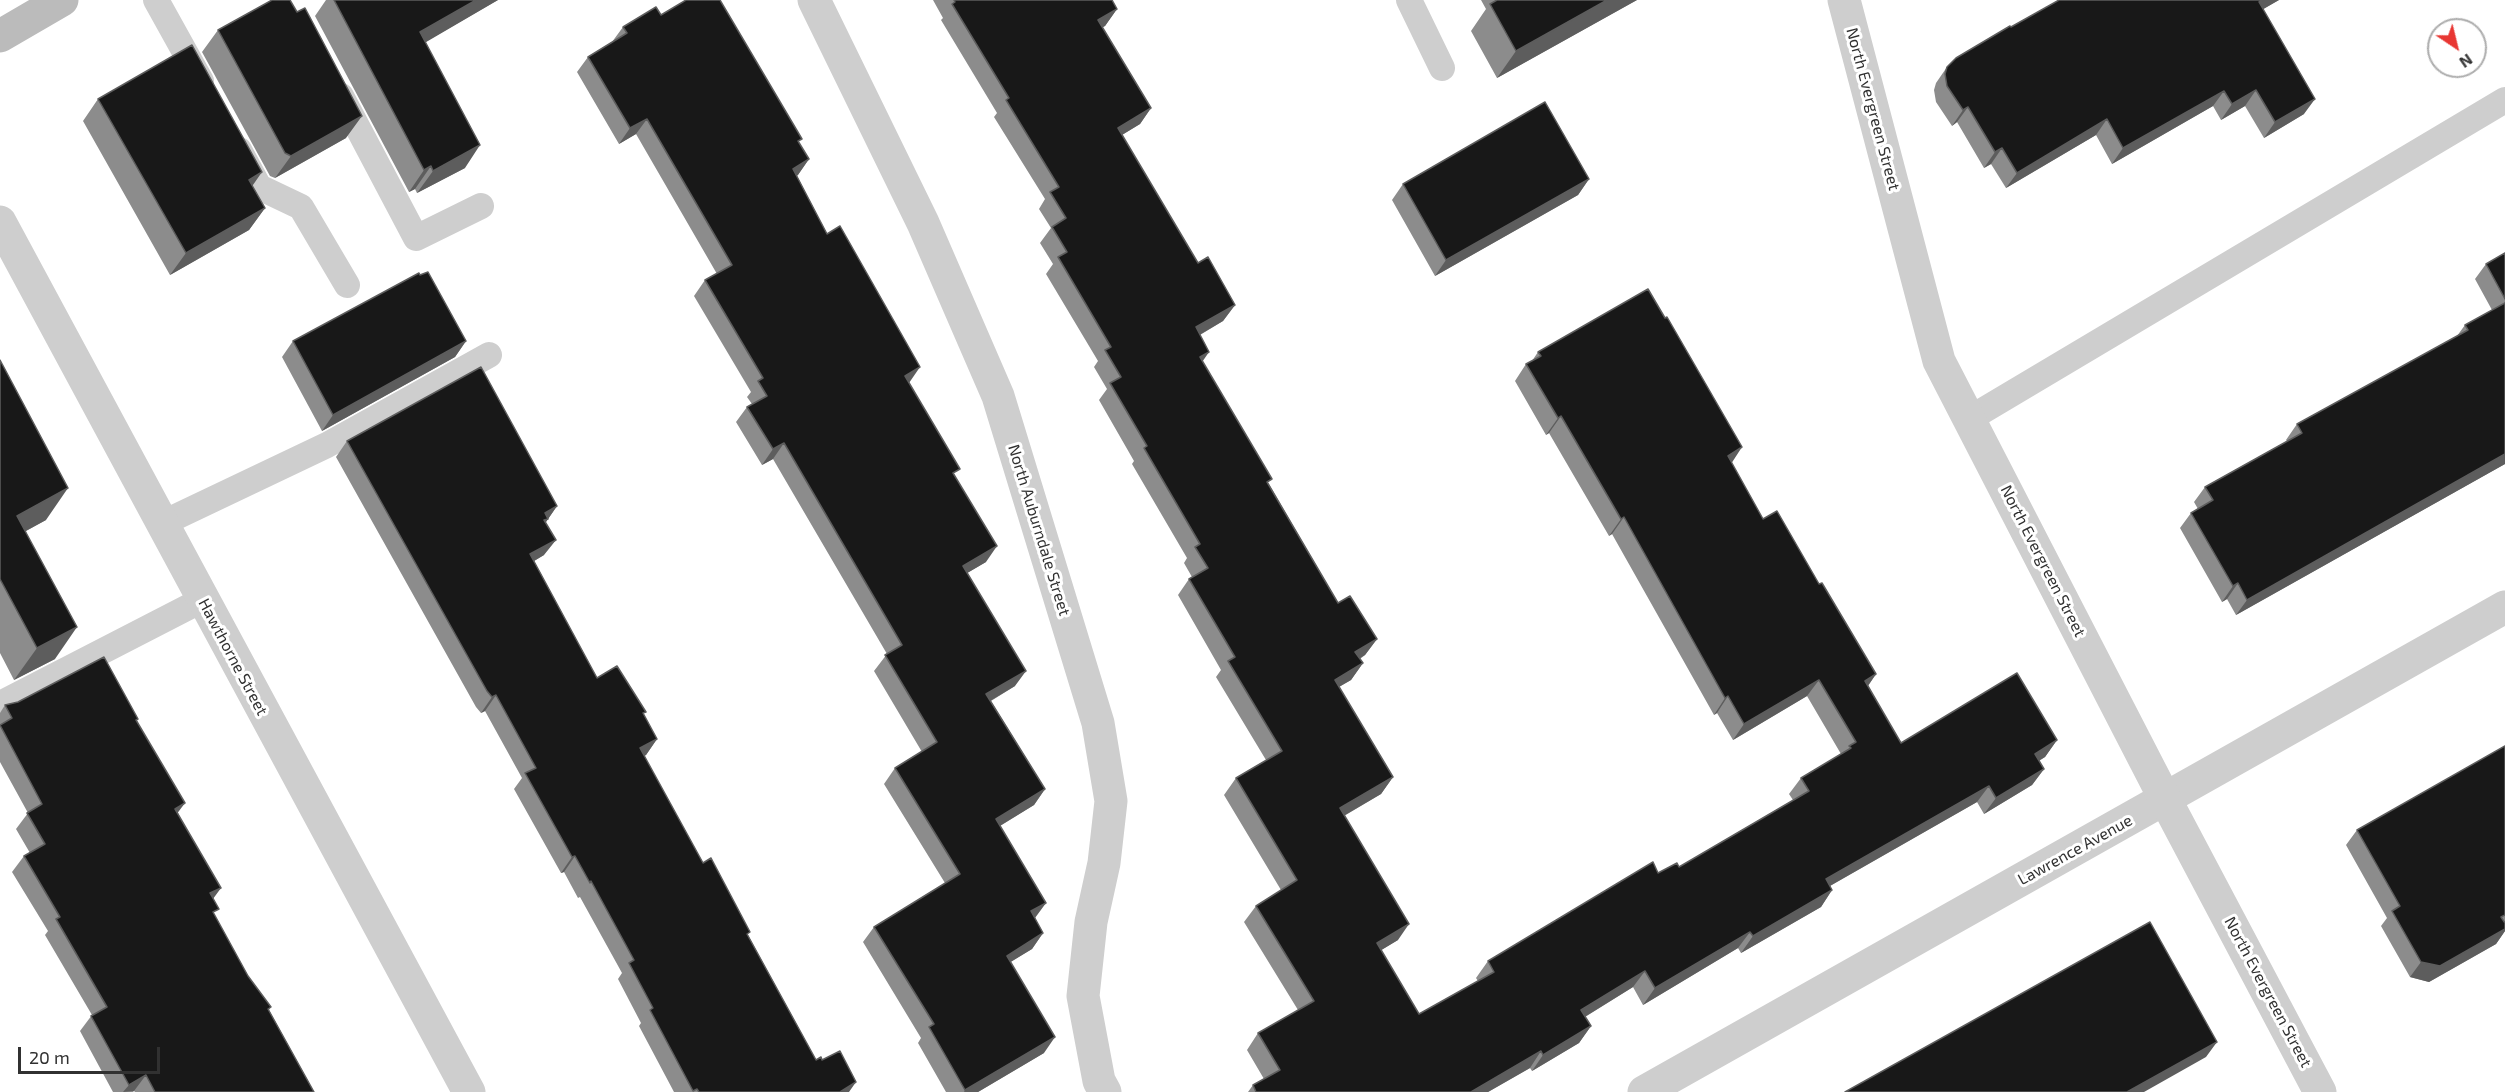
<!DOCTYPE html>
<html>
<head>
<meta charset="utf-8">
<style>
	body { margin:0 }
	#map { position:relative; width:2505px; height:1092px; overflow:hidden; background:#fff; font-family:"Exo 2",sans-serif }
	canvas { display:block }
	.north { position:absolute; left:2427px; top:18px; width:60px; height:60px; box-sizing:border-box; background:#fff; border:2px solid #adadad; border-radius:50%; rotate:145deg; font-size:16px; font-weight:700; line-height:24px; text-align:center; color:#313131 }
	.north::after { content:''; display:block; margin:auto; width:21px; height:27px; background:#e83733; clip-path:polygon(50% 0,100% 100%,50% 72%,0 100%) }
	.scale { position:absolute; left:18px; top:1047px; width:142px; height:27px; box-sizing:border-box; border:3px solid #313131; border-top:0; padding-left:8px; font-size:18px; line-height:21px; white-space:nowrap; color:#313131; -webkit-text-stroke:4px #fff; paint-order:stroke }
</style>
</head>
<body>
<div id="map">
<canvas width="2505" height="1092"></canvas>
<div class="north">N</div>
<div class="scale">20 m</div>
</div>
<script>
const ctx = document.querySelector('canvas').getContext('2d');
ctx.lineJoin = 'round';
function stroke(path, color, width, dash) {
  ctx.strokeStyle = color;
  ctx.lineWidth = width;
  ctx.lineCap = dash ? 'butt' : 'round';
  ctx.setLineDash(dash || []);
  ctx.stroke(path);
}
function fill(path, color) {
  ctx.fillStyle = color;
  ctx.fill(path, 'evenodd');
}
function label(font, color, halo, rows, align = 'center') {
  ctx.font = font + ' "Exo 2",sans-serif';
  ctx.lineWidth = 6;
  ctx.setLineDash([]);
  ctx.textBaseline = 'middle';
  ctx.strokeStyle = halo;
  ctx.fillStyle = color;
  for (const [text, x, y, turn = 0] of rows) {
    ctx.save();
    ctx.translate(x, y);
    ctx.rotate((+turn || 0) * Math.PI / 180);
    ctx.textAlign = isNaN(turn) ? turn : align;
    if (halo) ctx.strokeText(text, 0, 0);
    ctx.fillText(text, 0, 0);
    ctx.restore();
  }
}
const service = new Path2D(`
	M 156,0 L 201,81
	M 1409,0 L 1442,68
	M 341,96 L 416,238 L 481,206
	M 239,150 L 259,187 L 301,207 L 347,285
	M 1969,419 L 2505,100
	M 161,524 L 327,445 L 489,355
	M 0,704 L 202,600`);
const minor = new Path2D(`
	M 814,0 L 923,223 L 998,396 L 1098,723 L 1111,801 L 1104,863 L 1091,922 L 1083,996 L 1099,1081 L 1105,1092
	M 0,222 L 469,1092
	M 1644,1092 L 2505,607`);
const tertiary = new Path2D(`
	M 1844,0 L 1939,361 L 2165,799 L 2320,1092`);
const secondary = new Path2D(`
	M 0,36 L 62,0`);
const wall = new Path2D(`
	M 326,0 L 498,0 L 425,42 L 465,168 L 417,193 L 415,189 L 409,192 L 315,16 Z
	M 933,0 L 1112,0 L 1117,9 L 1105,26 L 1102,27 L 1151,108 L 1140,124 L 1122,135 L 1198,263 L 1235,305 L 1223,321 L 1200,335 L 1202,362 L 1269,484 L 1338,603 L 1377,639 L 1365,655 L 1360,659 L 1363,663 L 1351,680 L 1339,687 L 1393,777 L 1381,794 L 1344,816 L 1398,940 L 1381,950 L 1419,1014 L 1478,981 L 1476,978 L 1488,961 L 1658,873 L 1679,867 L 1793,800 L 1789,794 L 1801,778 L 1841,754 L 1807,696 L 1733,740 L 1717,713 L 1714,715 L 1612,534 L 1609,536 L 1549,433 L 1546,435 L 1515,381 L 1526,364 L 1532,361 L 1538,352 L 1731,463 L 1763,519 L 1819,584 L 1876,674 L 1868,686 L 1901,743 L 2057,740 L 2045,757 L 2039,761 L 2044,769 L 2032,785 L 1984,814 L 1977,802 L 1830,886 L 1832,890 L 1821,907 L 1741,953 L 1738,948 L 1643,1005 L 1633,987 L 1585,1017 L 1591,1026 L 1579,1043 L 1532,1071 L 1530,1068 L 1488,1092 L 1248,1092 L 1253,1085 L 1264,1079 L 1247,1050 L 1258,1033 L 1298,1010 L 1244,922 L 1256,906 L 1281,890 L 1224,795 L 1236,778 L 1266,760 L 1216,677 L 1221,670 L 1178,595 L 1189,579 L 1192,577 L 1184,563 L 1187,558 L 1132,464 L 1134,461 L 1099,400 L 1107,389 L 1094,367 L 1098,361 L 1046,274 L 1053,264 L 1040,243 L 1051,228 L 1039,209 L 1045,199 L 994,117 L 997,113 L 941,20 L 943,18 Z
	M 1481,0 L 1637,0 L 1497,78 L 1471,31 L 1486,9 Z
	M 2059,0 L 2279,0 L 2263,9 L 2304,114 L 2264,138 L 2245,106 L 2221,120 L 2213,106 L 2112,164 L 2096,135 L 2006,188 L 1991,164 L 1984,168 L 1957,122 L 1952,126 L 1936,102 L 1934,90 L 1936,83 L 1947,67 L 2011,27 Z
	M 661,15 L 799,143 L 809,159 L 797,176 L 827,234 L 909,383 L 955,476 L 986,562 L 967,573 L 1015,686 L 991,701 L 1045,789 L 1034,805 L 1000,826 L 1035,918 L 1043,933 L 1032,949 L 1010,962 L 1044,1053 L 978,1092 L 946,1092 L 918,1043 L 921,1038 L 863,942 L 874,927 L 945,883 L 884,784 L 895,768 L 922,752 L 874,671 L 887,654 L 773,459 L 762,465 L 736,422 L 747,407 L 752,404 L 747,397 L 751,392 L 694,296 L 705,280 L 717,274 L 636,134 L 619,144 L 577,72 L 588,57 L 612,42 L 623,27 Z
	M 218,30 L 346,138 L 275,178 L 270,176 L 202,52 Z
	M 98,99 L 252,186 L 265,208 L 249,230 L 170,275 L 83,121 Z
	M 1589,179 L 1578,195 L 1435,276 L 1392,200 L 1403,184 Z
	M 2505,253 L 2505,464 L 2236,615 L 2227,599 L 2222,602 L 2180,528 L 2191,513 L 2198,509 L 2194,502 L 2205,487 L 2287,441 L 2286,440 L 2297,424 L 2457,336 L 2465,325 L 2492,310 L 2475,279 L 2486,264 Z
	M 293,341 L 466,341 L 455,357 L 322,431 L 282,357 Z
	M 0,360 L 46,520 L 26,531 L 55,659 L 14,680 L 0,653 Z
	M 347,441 L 557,506 L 546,522 L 544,555 L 534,561 L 597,678 L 644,715 L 657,739 L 646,755 L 644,756 L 703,863 L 748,935 L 816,1060 L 822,1060 L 849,1092 L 674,1092 L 639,1026 L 641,1023 L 618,979 L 622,973 L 580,897 L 578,898 L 564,872 L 561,873 L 514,789 L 522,778 L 485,711 L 481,713 L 476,707 L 336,457 Z
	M 5,705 L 137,721 L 178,813 L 213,899 L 214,915 L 248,976 L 271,1007 L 269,1010 L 314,1092 L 135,1092 L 134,1091 L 133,1092 L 113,1092 L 80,1031 L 92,1015 L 45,935 L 48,931 L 12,872 L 24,856 L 30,853 L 16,829 L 28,813 L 0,762 L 0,713 Z
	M 2505,746 L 2505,931 L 2496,944 L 2429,982 L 2410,977 L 2381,926 L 2387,918 L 2346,845 L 2357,830 Z`);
const shadedWall = new Path2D(`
	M 476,0 L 498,0 L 404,55 L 420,32 Z
	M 1607,0 L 1637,0 L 1497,78 L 1516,51 Z
	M 2263,0 L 2279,0 L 2248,18 L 2259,2 Z
	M 1117,9 L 1105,26 L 1086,37 L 1098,20 Z
	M 2256,90 L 2245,106 L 2221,120 L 2232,104 Z
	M 2224,91 L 2213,106 L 2112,164 L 2123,148 Z
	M 2315,99 L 2304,114 L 2264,138 L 2275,122 Z
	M 1968,107 L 1957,122 L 1952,126 L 1963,110 Z
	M 1151,108 L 1140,124 L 1107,144 L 1118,128 Z
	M 362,116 L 346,138 L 275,178 L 291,156 Z
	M 647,119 L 636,134 L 619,144 L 630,128 Z
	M 2107,119 L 2096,135 L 2006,188 L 2017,173 Z
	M 480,145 L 465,168 L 417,193 L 433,171 Z
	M 2002,148 L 1991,164 L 1984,168 L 1995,152 Z
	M 809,159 L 798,175 L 782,184 L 793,169 Z
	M 431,166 L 415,189 L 409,192 L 424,170 Z
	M 262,172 L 246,195 L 249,180 Z
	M 1589,179 L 1578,195 L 1435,276 L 1446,260 Z
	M 265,208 L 249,230 L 170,275 L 186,253 Z
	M 1235,305 L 1223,321 L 1184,344 L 1196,327 Z
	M 466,341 L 455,357 L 322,431 L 333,415 Z
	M 1209,352 L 1198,368 L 1200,357 Z
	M 920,367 L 909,383 L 905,376 Z
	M 1561,416 L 1549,433 L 1546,435 L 1558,418 Z
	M 784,443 L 773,459 L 762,465 L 773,449 Z
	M 1742,447 L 1731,464 L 1728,456 Z
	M 2505,454 L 2505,464 L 2236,615 L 2247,600 Z
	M 68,488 L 46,520 L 0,545 L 17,516 Z
	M 557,506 L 537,535 L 545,513 Z
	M 1624,517 L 1612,534 L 1609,536 L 1621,519 Z
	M 556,540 L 544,555 L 519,570 L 530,554 Z
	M 997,546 L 986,562 L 952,582 L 963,566 Z
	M 2238,583 L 2227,599 L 2222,602 L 2233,586 Z
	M 77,627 L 55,659 L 14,680 L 37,648 Z
	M 1377,639 L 1365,655 L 1344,668 L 1355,652 Z
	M 1363,663 L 1351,680 L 1323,696 L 1335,680 Z
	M 1026,671 L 1015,686 L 975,710 L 986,694 Z
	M 1876,674 L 1865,690 L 1865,681 Z
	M 1819,680 L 1807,696 L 1733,740 L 1744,724 Z
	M 496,695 L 485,711 L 481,713 L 492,697 Z
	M 1728,696 L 1717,713 L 1714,715 L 1725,698 Z
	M 657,739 L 646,755 L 629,764 L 640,748 Z
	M 2057,740 L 2045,757 L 2023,770 L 2035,754 Z
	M 2044,769 L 2032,785 L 1984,814 L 1996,798 Z
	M 1393,777 L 1381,794 L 1328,825 L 1340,808 Z
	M 1989,786 L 1977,802 L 1814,895 L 1826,879 Z
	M 1045,789 L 1034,805 L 985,835 L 996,819 Z
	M 185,803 L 173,819 L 175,809 Z
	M 575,856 L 564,872 L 561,873 L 572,857 Z
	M 221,888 L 210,903 L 210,893 Z
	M 1832,890 L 1821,907 L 1741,953 L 1753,936 Z
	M 1046,903 L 1035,918 L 1031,911 Z
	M 1409,924 L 1398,940 L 1365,960 L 1377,943 Z
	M 2505,929 L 2505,931 L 2496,944 L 2429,982 L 2410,977 L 2421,962 Z
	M 1750,932 L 1738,948 L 1643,1005 L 1655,988 Z
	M 1043,933 L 1032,949 L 996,971 L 1007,956 Z
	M 1645,971 L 1633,987 L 1570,1026 L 1581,1010 Z
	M 1591,1026 L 1579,1043 L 1532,1071 L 1543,1055 Z
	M 1055,1037 L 1044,1053 L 978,1092 L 964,1092 L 965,1090 Z
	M 2217,1042 L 2206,1057 L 2144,1092 L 2127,1092 Z
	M 1541,1051 L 1530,1068 L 1488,1092 L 1471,1092 Z
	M 146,1075 L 134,1091 L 123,1092 L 129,1085 Z
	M 856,1082 L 849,1092 L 839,1092 Z`);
const building = new Path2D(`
	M 272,0 L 290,0 L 297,12 L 305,8 L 362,116 L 291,156 L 285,153 L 218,30 Z
	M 334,0 L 476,0 L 420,32 L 480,145 L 433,171 L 431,166 L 424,170 Z
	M 686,0 L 720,0 L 802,139 L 798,141 L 809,159 L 793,169 L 827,234 L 840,226 L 920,367 L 905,376 L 960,469 L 953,473 L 997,546 L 963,566 L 1026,671 L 986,694 L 1045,789 L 996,819 L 1046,903 L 1031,911 L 1043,933 L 1007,956 L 1055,1037 L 965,1090 L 929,1027 L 934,1024 L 874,927 L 960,874 L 895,768 L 937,742 L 885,655 L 902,645 L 784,443 L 773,449 L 747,407 L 767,396 L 758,381 L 763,378 L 705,280 L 732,265 L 647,119 L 630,128 L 588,57 L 627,33 L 623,27 L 656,7 L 661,15 Z
	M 954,0 L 1112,0 L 1117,9 L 1098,20 L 1151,108 L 1118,128 L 1198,263 L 1208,257 L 1235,305 L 1196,327 L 1209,352 L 1200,357 L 1272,479 L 1267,482 L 1338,603 L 1350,596 L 1377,639 L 1355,652 L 1363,663 L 1335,680 L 1393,777 L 1340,808 L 1409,924 L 1377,943 L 1419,1014 L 1494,972 L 1488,961 L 1653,862 L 1658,873 L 1677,863 L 1679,867 L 1809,791 L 1801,778 L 1851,748 L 1849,746 L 1856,742 L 1819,680 L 1744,724 L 1728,696 L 1725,698 L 1624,517 L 1621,519 L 1561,416 L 1558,418 L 1526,364 L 1541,356 L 1538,352 L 1648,289 L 1665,318 L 1667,317 L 1742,447 L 1728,456 L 1763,519 L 1777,511 L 1819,584 L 1822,583 L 1876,674 L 1865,681 L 1901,743 L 2017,673 L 2057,740 L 2035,754 L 2044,769 L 1996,798 L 1989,786 L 1826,879 L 1832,890 L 1753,936 L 1750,932 L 1655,988 L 1645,971 L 1581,1010 L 1591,1026 L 1543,1055 L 1541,1051 L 1471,1092 L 1256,1092 L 1253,1085 L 1280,1070 L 1258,1033 L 1314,1001 L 1256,906 L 1297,880 L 1236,778 L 1282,751 L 1228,661 L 1235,657 L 1189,579 L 1208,568 L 1195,547 L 1200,544 L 1144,448 L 1147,446 L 1110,383 L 1121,377 L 1105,350 L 1111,347 L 1058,257 L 1067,252 L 1052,227 L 1066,218 L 1050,192 L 1059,187 L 1006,100 L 1009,98 L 952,4 L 955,2 Z
	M 1497,0 L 1607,0 L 1516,51 L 1490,4 Z
	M 2059,0 L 2263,0 L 2259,2 L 2315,99 L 2275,122 L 2256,90 L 2232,104 L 2224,91 L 2123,148 L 2107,119 L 2017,173 L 2002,148 L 1995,152 L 1968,107 L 1963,110 L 1947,86 L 1945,74 L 1947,67 L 1956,58 L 2010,26 L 2011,27 Z
	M 192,45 L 262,172 L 249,180 L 265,208 L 186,253 L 98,99 Z
	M 1545,102 L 1589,179 L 1446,260 L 1403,184 Z
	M 2505,253 L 2505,299 L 2486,264 Z
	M 428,272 L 466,341 L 333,415 L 293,341 L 419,273 L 420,275 Z
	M 2505,303 L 2505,454 L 2247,600 L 2238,583 L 2233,586 L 2191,513 L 2213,500 L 2205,487 L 2302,433 L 2297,424 L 2468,330 L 2465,325 Z
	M 0,360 L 68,488 L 17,516 L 77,627 L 37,648 L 0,579 Z
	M 481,367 L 557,506 L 545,513 L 548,519 L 544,520 L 556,540 L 530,554 L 597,678 L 617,666 L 646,712 L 643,713 L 657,739 L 640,748 L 703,863 L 711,858 L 750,932 L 747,934 L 816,1060 L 821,1057 L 822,1060 L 840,1051 L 856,1082 L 840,1092 L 699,1092 L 697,1089 L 693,1091 L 650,1010 L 653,1008 L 629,963 L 634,960 L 591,881 L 590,883 L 575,856 L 572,857 L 525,773 L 536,768 L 496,695 L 492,697 L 487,691 L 347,441 Z
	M 104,657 L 138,719 L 136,720 L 185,803 L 175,809 L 221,888 L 210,893 L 219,909 L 213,912 L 248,976 L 271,1007 L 268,1009 L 314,1092 L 155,1092 L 146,1075 L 129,1085 L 91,1016 L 107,1007 L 56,919 L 60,917 L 24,856 L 45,844 L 27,813 L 42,804 L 0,725 L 12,718 L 5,705 L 18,702 Z
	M 2505,746 L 2505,915 L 2501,917 L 2505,923 L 2505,929 L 2440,966 L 2421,962 L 2392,911 L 2400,906 L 2357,830 Z
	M 2150,922 L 2217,1042 L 2127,1092 L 1845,1092 Z`);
const streetNames = [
	["North Evergreen Street",1873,109,75],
	["North Auburndale Street",1039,530,73],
	["North Evergreen Street",2043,561,63],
	["Hawthorne Street",233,657,62],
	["Lawrence Avenue",2075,850,-29],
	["North Evergreen Street",2268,992,62]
];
stroke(service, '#cecece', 26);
stroke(minor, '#cecece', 33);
stroke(tertiary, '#cecece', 33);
stroke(secondary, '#bbb', 33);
fill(wall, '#8c8c8c');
fill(shadedWall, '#5d5d5d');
fill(building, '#181818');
stroke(building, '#5d5d5d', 1.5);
label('16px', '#313131', '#fff', streetNames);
</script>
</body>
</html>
